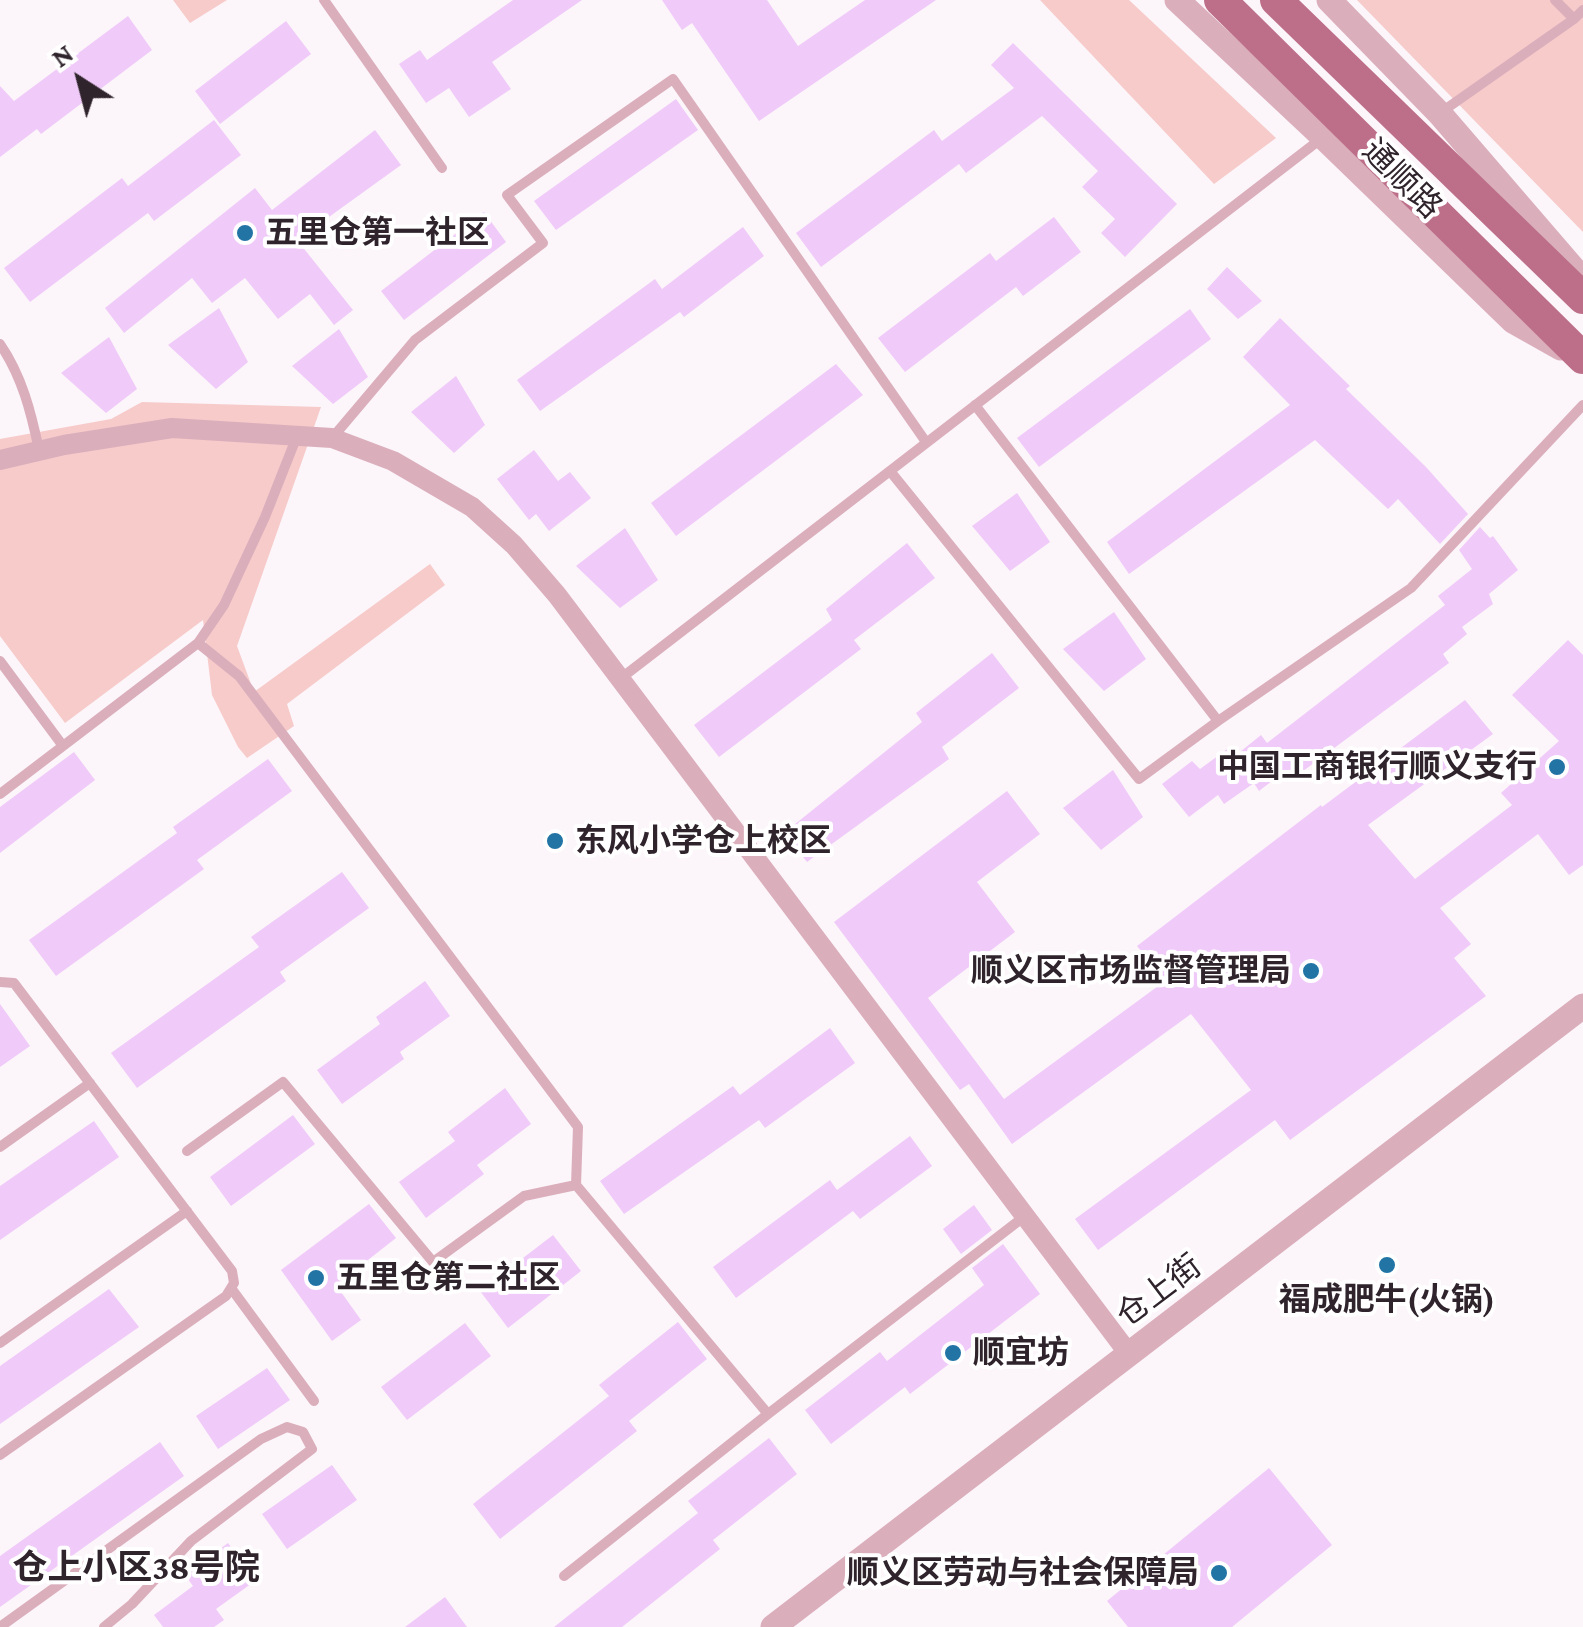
<!DOCTYPE html>
<html>
<head>
<meta charset="utf-8">
<style>
	body { margin:0 }
	#map { position:relative; width:1583px; height:1627px; overflow:hidden; background:#fcf5fa; font-family:"Crimson Pro",serif }
	canvas { display:block }
	.north { position:absolute; left:30px; top:30px; width:100px; height:100px; -webkit-text-stroke:8px #fff; paint-order:stroke; rotate:324deg; font-size:28px; font-weight:700; line-height:40px; text-align:center; color:#30242c }
	.north::after { content:''; display:block; margin:auto; width:35px; height:45px; background:#30242c; clip-path:polygon(50% 0,100% 100%,50% 72%,0 100%) }
</style>
</head>
<body>
<div id="map">
<canvas width="1583" height="1627"></canvas>
<div class="north">N</div>
</div>
<script>
const ctx = document.querySelector('canvas').getContext('2d');
ctx.lineJoin = 'round';
function fill(path, color) {
  ctx.fillStyle = color;
  ctx.fill(path, 'evenodd');
}
function stroke(path, color, width, dash) {
  ctx.strokeStyle = color;
  ctx.lineWidth = width;
  ctx.lineCap = dash ? 'butt' : 'round';
  ctx.setLineDash(dash || []);
  ctx.stroke(path);
}
function label(font, color, halo, rows, align = 'center') {
  ctx.font = font + ' "Crimson Pro","Noto Sans SC",serif';
  ctx.lineWidth = 8;
  ctx.setLineDash([]);
  ctx.textBaseline = 'middle';
  ctx.strokeStyle = halo;
  ctx.fillStyle = color;
  for (const [text, x, y, turn = 0] of rows) {
    ctx.save();
    ctx.translate(x, y);
    ctx.rotate((+turn || 0) * Math.PI / 180);
    ctx.textAlign = isNaN(turn) ? turn : align;
    if (halo) ctx.strokeText(text, 0, 0);
    ctx.fillText(text, 0, 0);
    ctx.restore();
  }
}
const green = new Path2D(`
	M 173,0 L 227,0 L 190,23 Z
	M 1040,0 L 1129,0 L 1276,138 L 1214,184 Z
	M 1357,0 L 1583,0 L 1583,232 Z
	M 142,402 L 321,407 L 237,646 L 254,692 L 430,564 L 445,585 L 287,704 L 294,726 L 247,758 L 238,747 L 212,695 L 203,620 L 65,723 L 0,636 L 0,439 L 111,419 Z`);
const building = new Path2D(`
	M 513,0 L 582,0 L 492,62 L 511,89 L 469,117 L 449,88 L 426,103 L 399,64 L 420,50 L 427,60 Z
	M 662,0 L 767,0 L 798,46 L 865,0 L 936,0 L 759,121 L 692,23 L 682,30 Z
	M 128,16 L 152,50 L 41,134 L 37,129 L 0,157 L 0,86 L 14,101 Z
	M 286,21 L 311,54 L 220,124 L 195,91 Z
	M 1013,43 L 1177,204 L 1125,257 L 1101,233 L 1115,219 L 1082,187 L 1098,171 L 1042,116 L 966,173 L 959,164 L 821,267 L 796,233 L 934,130 L 942,141 L 1014,88 L 991,65 Z
	M 676,99 L 698,130 L 556,230 L 534,201 Z
	M 214,120 L 241,155 L 154,221 L 148,213 L 30,302 L 4,268 L 122,178 L 128,186 Z
	M 375,130 L 401,165 L 297,240 L 353,310 L 334,325 L 310,294 L 278,319 L 245,278 L 212,303 L 192,278 L 124,333 L 105,308 L 255,188 L 272,210 Z
	M 484,212 L 506,242 L 404,320 L 381,291 Z
	M 1054,217 L 1081,252 L 1023,296 L 1016,287 L 905,372 L 878,338 L 990,253 L 996,261 Z
	M 743,227 L 764,256 L 684,317 L 680,312 L 540,411 L 517,380 L 655,279 L 662,289 Z
	M 1227,267 L 1262,301 L 1238,319 L 1207,289 Z
	M 219,308 L 248,362 L 216,389 L 168,345 Z
	M 1190,309 L 1211,339 L 1039,467 L 1017,438 Z
	M 1280,318 L 1350,386 L 1346,389 L 1426,467 L 1468,514 L 1440,544 L 1398,499 L 1388,509 L 1315,440 L 1129,574 L 1107,542 L 1290,405 L 1243,357 Z
	M 339,329 L 368,377 L 333,404 L 292,366 Z
	M 109,337 L 137,389 L 106,413 L 61,373 Z
	M 836,364 L 863,395 L 676,536 L 651,503 Z
	M 456,376 L 485,425 L 454,453 L 411,412 Z
	M 534,450 L 558,481 L 570,472 L 591,498 L 549,531 L 536,514 L 529,520 L 497,479 Z
	M 1017,493 L 1050,542 L 1010,571 L 972,526 Z
	M 1480,527 L 1490,538 L 1493,536 L 1518,570 L 1489,594 L 1493,604 L 1462,627 L 1467,634 L 1443,654 L 1449,663 L 1291,780 L 1285,771 L 1259,791 L 1254,783 L 1224,804 L 1218,795 L 1189,817 L 1162,784 L 1192,761 L 1200,769 L 1230,747 L 1235,756 L 1261,735 L 1267,743 L 1445,605 L 1438,596 L 1472,569 L 1459,550 Z
	M 625,528 L 658,580 L 620,608 L 576,566 Z
	M 907,543 L 935,578 L 854,640 L 861,649 L 719,757 L 694,725 L 832,620 L 826,609 Z
	M 1114,612 L 1146,659 L 1104,691 L 1063,649 Z
	M 1568,640 L 1583,655 L 1583,865 L 1569,875 L 1538,834 L 1440,908 L 1471,944 L 1454,958 L 1486,996 L 1290,1140 L 1275,1120 L 1098,1250 L 1075,1219 L 1251,1090 L 1191,1014 L 1012,1144 L 969,1084 L 960,1090 L 834,922 L 1007,791 L 1040,834 L 977,882 L 1015,932 L 928,998 L 1004,1099 L 1165,981 L 1137,946 L 1321,805 L 1322,807 L 1465,700 L 1493,734 L 1368,825 L 1415,879 L 1512,805 L 1501,793 L 1559,741 L 1512,695 Z
	M 992,653 L 1019,688 L 942,747 L 949,759 L 807,862 L 784,833 L 922,722 L 916,713 Z
	M 74,752 L 95,780 L 0,853 L 0,807 Z
	M 268,759 L 292,791 L 197,860 L 204,869 L 56,976 L 29,940 L 177,833 L 173,827 Z
	M 1113,770 L 1143,817 L 1101,850 L 1063,808 Z
	M 342,872 L 369,908 L 280,972 L 286,981 L 137,1088 L 111,1053 L 259,947 L 251,937 Z
	M 425,981 L 450,1016 L 400,1052 L 404,1059 L 342,1104 L 317,1070 L 380,1024 L 376,1017 Z
	M 0,1004 L 30,1046 L 0,1067 Z
	M 830,1028 L 855,1063 L 765,1128 L 759,1120 L 624,1214 L 600,1181 L 733,1086 L 740,1095 Z
	M 505,1088 L 531,1124 L 477,1165 L 484,1174 L 426,1218 L 399,1182 L 455,1141 L 448,1132 Z
	M 293,1115 L 315,1144 L 231,1206 L 210,1177 Z
	M 94,1121 L 119,1157 L 0,1240 L 0,1186 Z
	M 910,1136 L 932,1166 L 860,1219 L 853,1211 L 736,1298 L 713,1267 L 830,1180 L 837,1190 Z
	M 369,1204 L 396,1238 L 336,1285 L 361,1320 L 332,1341 L 281,1270 Z
	M 974,1205 L 992,1230 L 961,1254 L 943,1229 Z
	M 553,1235 L 581,1271 L 508,1328 L 480,1291 Z
	M 1003,1244 L 1040,1294 L 910,1394 L 905,1387 L 831,1444 L 805,1410 L 880,1352 L 887,1361 L 984,1285 L 972,1268 Z
	M 109,1289 L 139,1327 L 0,1424 L 0,1366 Z
	M 678,1322 L 707,1359 L 629,1421 L 637,1431 L 500,1539 L 473,1504 L 609,1396 L 599,1385 Z
	M 465,1323 L 491,1356 L 407,1420 L 381,1387 Z
	M 267,1368 L 290,1400 L 218,1449 L 196,1416 Z
	M 769,1438 L 797,1474 L 713,1540 L 720,1549 L 622,1627 L 554,1627 L 698,1513 L 688,1501 Z
	M 160,1442 L 184,1476 L 0,1607 L 0,1556 Z
	M 332,1465 L 357,1500 L 287,1549 L 262,1514 Z
	M 1269,1468 L 1332,1545 L 1232,1627 L 1128,1627 L 1107,1601 Z
	M 228,1543 L 255,1581 L 216,1609 L 224,1620 L 214,1627 L 163,1627 L 154,1615 L 193,1586 L 185,1575 Z
	M 445,1597 L 467,1627 L 405,1627 Z`);
const service = new Path2D(`
	M 324,0 L 442,168
	M 1555,0 L 1574,19
	M 1440,113 L 1574,19 L 1583,10
	M 0,344 C 22,376 31,412 39,450
	M 975,405 L 1218,721
	M 333,437 L 415,340 L 543,243 L 507,195 L 673,79 L 926,442
	M 890,471 L 1139,779 L 1218,721 L 1411,588 L 1583,405
	M 198,643 L 239,676 L 578,1127 L 576,1185 L 768,1414 L 1025,1216
	M 0,661 L 63,746
	M 620,679 L 1322,138
	M 0,794 L 198,643 L 224,605 L 265,517 L 297,436
	M 0,982 L 14,983 L 232,1271 L 234,1283 L 226,1296 L 0,1455
	M 0,1147 L 90,1083
	M 187,1151 L 283,1082 L 433,1262 L 524,1196 L 576,1185
	M 231,1288 L 314,1401
	M 0,1343 L 187,1211
	M 564,1576 L 768,1414
	M 0,1627 L 261,1439 L 287,1427 L 303,1432 L 312,1449 L 191,1541 L 132,1604 L 104,1627`);
const minor = new Path2D(`
	M 0,460 L 64,445 L 172,428 L 332,438 L 393,461 L 472,507 L 514,545 L 557,595 L 1129,1354`);
const tertiary = new Path2D(`
	M 1177,0 L 1323,137 L 1513,321 L 1561,348
	M 1329,0 L 1440,114 L 1583,280
	M 773,1627 L 1583,1006`);
const primary = new Path2D(`
	M 1220,0 L 1583,358
	M 1276,0 L 1583,298`);
const markers = [
	[245,233,10,"#2274a5"],
	[1557,767,10,"#2274a5"],
	[555,841,10,"#2274a5"],
	[1311,971,10,"#2274a5"],
	[1387,1265,10,"#2274a5"],
	[316,1278,10,"#2274a5"],
	[953,1353,10,"#2274a5"],
	[1219,1573,10,"#2274a5"]
];
const streetNames = [
	["通顺路",1402,179,45],
	["仓上街",1159,1291,-37]
];
const poiNames = [
	["五里仓第一社区",265,233],
	["中国工商银行顺义支行",1537,767,"right"],
	["东风小学仓上校区",575,841],
	["顺义区市场监督管理局",1291,971,"right"],
	["五里仓第二社区",336,1278],
	["福成肥牛(火锅)",1387,1300,"center"],
	["顺宜坊",973,1353],
	["顺义区劳动与社会保障局",1199,1573,"right"]
];
const neighbourhoodNames = [
	["仓上小区38号院",136,1568]
];
fill(green, '#f6cbca');
fill(building, '#f0cbf9');
stroke(service, '#dbaebc', 10);
stroke(minor, '#dbaebc', 20);
stroke(tertiary, '#dbaebc', 25);
stroke(primary, '#bd6f89', 32);
for (const [x, y, r, color] of markers) {
  const dot = new Path2D();
  dot.arc(x, y, r, 0, 2 * Math.PI);
  ctx.fillStyle = color;
  ctx.fill(dot);
  stroke(dot, '#fff', 4);
}
label('32px', '#30242c', '#fff', streetNames);
label('bold 32px', '#30242c', '#fff', poiNames, 'left');
label('bold 35px', '#30242c', '#fff', neighbourhoodNames);
</script>
</body>
</html>
